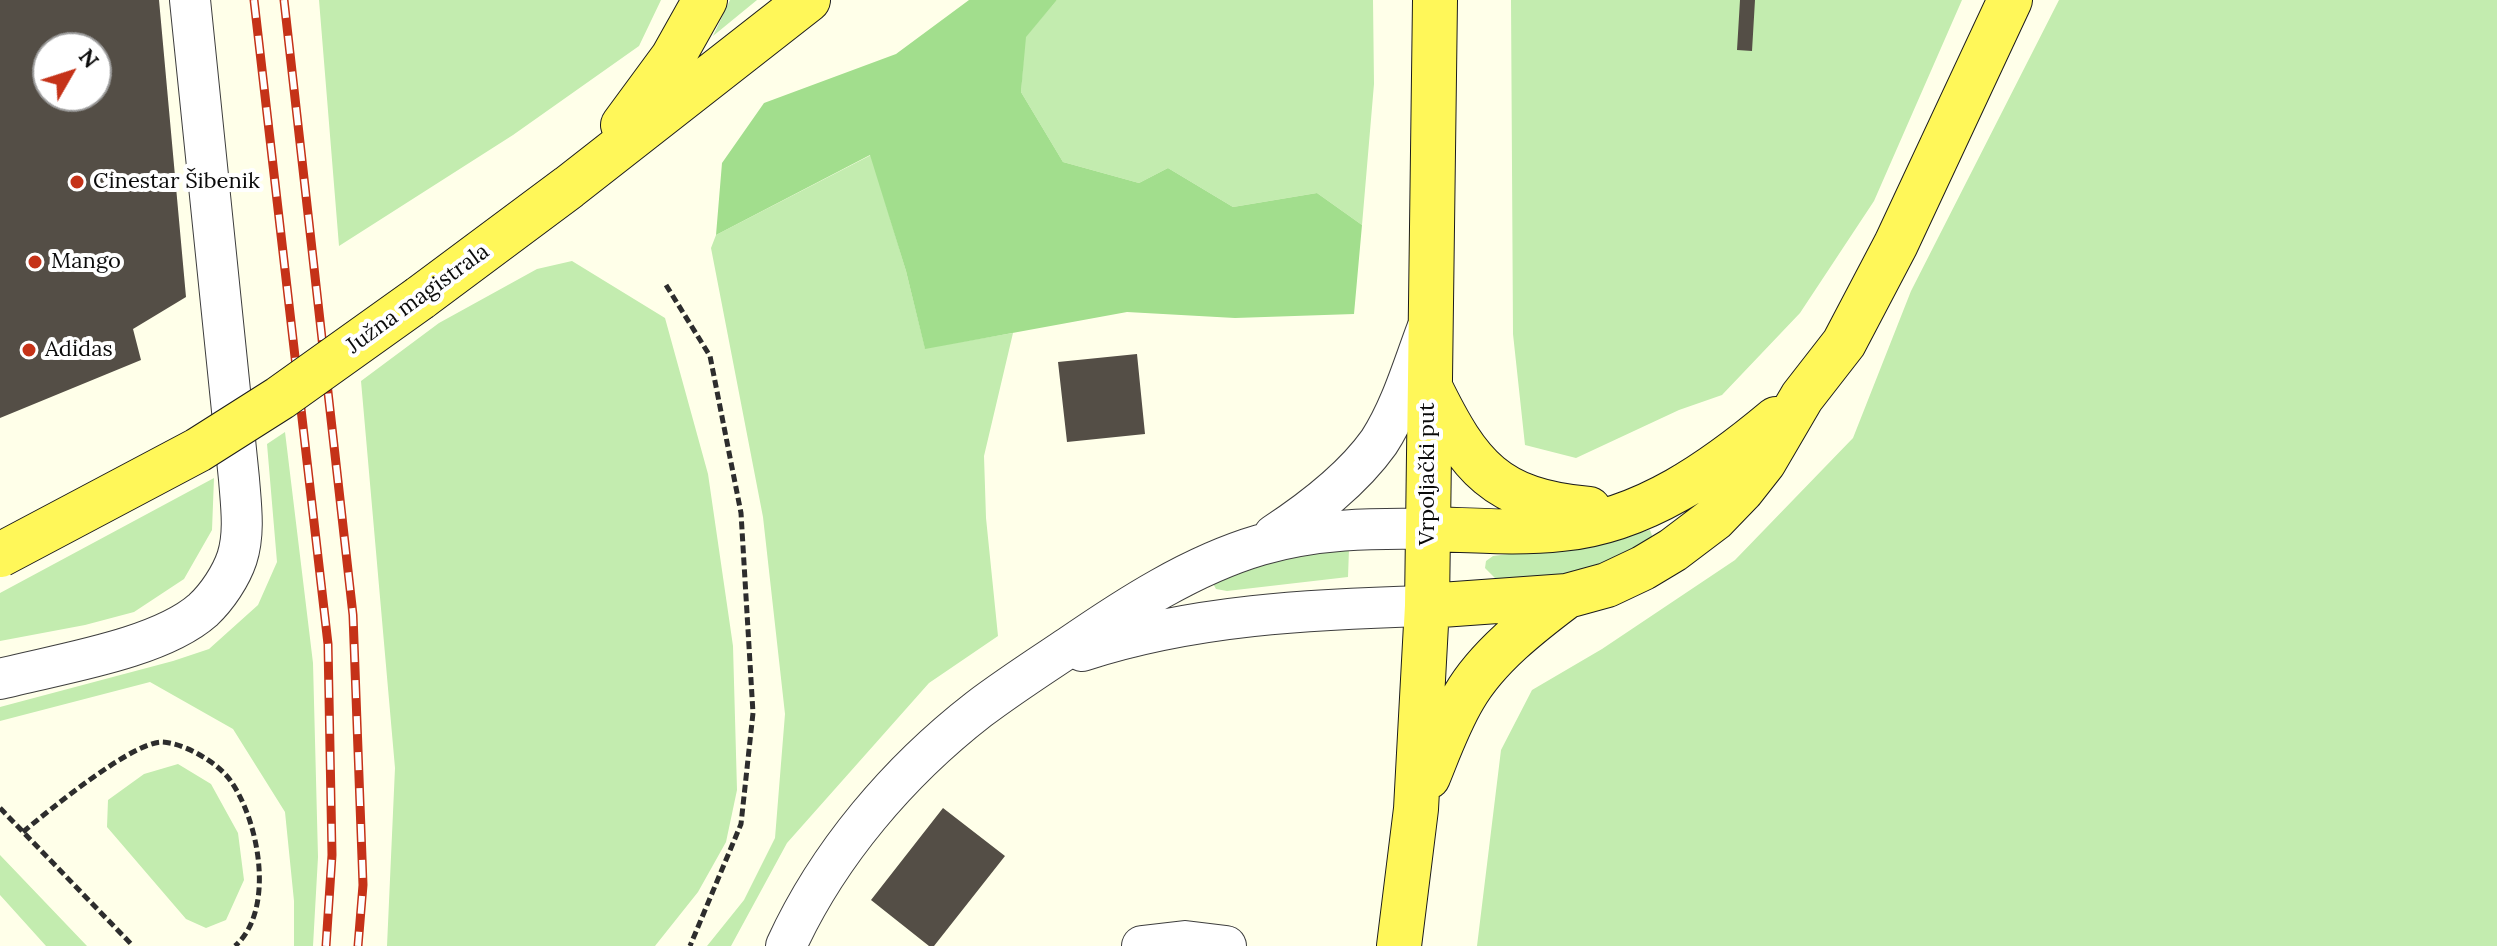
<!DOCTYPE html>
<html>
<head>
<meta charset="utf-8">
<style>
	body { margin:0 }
	#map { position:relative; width:2497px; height:946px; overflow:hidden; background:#ffffe9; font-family:Lora,serif }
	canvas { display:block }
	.north { position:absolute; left:32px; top:32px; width:80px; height:80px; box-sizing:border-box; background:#fff; border:2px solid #9d9d9d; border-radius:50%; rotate:51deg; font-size:22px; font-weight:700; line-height:32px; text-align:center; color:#0b0b0b }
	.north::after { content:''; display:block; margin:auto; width:28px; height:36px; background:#c53218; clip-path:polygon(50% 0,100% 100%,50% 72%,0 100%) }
</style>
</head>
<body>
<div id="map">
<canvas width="2497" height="946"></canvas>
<div class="north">N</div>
</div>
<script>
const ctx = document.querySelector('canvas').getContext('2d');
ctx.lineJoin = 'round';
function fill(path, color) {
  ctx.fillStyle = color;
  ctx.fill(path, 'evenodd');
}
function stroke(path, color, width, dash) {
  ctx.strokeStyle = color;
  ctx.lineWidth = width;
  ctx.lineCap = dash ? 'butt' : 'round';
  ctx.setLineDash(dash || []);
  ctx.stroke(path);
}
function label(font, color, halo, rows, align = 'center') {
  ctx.font = font + ' Lora,serif';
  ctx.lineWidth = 8;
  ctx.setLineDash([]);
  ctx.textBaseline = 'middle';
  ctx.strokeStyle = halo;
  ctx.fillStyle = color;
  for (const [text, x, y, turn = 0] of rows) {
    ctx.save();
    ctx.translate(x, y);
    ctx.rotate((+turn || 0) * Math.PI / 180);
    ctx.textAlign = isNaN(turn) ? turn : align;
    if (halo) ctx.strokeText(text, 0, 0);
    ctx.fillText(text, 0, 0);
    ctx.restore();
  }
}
const green = new Path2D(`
	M 319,0 L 661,0 L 639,46 L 513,135 L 339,246 Z
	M 730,0 L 757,0 L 713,36 Z
	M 1057,0 L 1373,0 L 1374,84 L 1362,225 L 1317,193 L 1233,207 L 1168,168 L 1139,183 L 1063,162 L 1021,92 L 1025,37 Z
	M 1511,0 L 1962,0 L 1874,201 L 1800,313 L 1722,395 L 1679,410 L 1576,458 L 1525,445 L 1513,334 Z
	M 2059,0 L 2497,0 L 2497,946 L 1477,946 L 1501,750 L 1532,690 L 1602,649 L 1735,560 L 1853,438 L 1911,291 Z
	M 871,155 L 906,271 L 925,348 L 1013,333 L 984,456 L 986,518 L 998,636 L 929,683 L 787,843 L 731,946 L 707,946 L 744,900 L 775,838 L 785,714 L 763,517 L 711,248 L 716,235 Z
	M 572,261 L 665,318 L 708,474 L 733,646 L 737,790 L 726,842 L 698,892 L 655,946 L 387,946 L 395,768 L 361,381 L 439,323 L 537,269 Z
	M 285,432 L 313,663 L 318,857 L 313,946 L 294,946 L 294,901 L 285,812 L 233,729 L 150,682 L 0,721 L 0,707 L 173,661 L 209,649 L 258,605 L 277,562 L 267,444 Z
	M 214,478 L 212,530 L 184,579 L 134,612 L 85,625 L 0,641 L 0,593 Z
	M 1650,530 L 1653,538 L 1585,576 L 1497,580 L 1485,568 L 1486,561 L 1493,556 L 1587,544 Z
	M 1349,549 L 1348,577 L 1227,591 L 1216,589 L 1211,580 L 1282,550 Z
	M 178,764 L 211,784 L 238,833 L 244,880 L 226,920 L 206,928 L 186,919 L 107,827 L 108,800 L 144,774 Z
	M 0,855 L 87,946 L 46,946 L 0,895 Z`);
const forest = new Path2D(`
	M 969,0 L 1057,0 L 1026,37 L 1021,92 L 1063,162 L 1139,183 L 1168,168 L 1233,207 L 1317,193 L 1362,225 L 1354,314 L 1235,318 L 1127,312 L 925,349 L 906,271 L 870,155 L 716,235 L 722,163 L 764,103 L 896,54 Z`);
const building = new Path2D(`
	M 0,0 L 159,0 L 186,297 L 133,329 L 141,360 L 0,418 ZM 48,48 L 96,48 L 96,96 L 48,96 Z
	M 1740,0 L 1755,0 L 1752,51 L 1737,50 Z
	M 1137,354 L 1145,434 L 1067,442 L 1058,362 Z
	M 943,808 L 1005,856 L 934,946 L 929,946 L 871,900 Z`);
const path = new Path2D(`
	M 666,285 L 710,356 L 741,513 L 753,713 L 741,824 L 690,946
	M 0,808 L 133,946
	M 23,832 C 48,811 132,742 162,742 C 184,743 217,762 230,780 C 259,820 276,910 235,946`);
const minor = new Path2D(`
	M 1274,535 C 1312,510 1352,480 1379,442 C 1401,408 1413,366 1427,329
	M 1082,651 C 1192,615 1312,609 1427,606
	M 0,679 C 58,664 159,649 203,610 C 217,597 231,576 237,558 C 245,533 241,505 239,479 L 190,0
	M 786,946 C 828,854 899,771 979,709 C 1008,687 1039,667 1069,647 C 1127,607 1192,565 1260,545 C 1317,529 1370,528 1428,529
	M 1142,946 L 1185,941 L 1226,946`);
const major = new Path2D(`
	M 623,125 L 673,57 L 705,0
	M 420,298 L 569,187 L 808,0
	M 1430,387 C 1469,467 1496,501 1589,509
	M 1428,529 C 1472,530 1518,534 1562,529 C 1644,521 1715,470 1776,419
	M 1427,606 L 1567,596 L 1607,585 L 1643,568 L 1673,550 L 1714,519 L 1742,490 L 1764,462 L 1802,397 L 1844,343 L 1896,244 L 2010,0
	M 1428,777 C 1439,750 1449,722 1464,697 C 1487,657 1531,623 1567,596
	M 1399,946 L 1416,809 L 1427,606 L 1435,0`);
const rail = new Path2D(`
	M 254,0 L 328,644 L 332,855 L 326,946
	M 284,0 L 353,615 L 363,885 L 358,946`);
const majorBridge = new Path2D(`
	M 0,555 L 198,450 L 280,398 L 420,298`);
const markers = [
	[77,182,8,"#c53218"],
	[35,262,8,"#c53218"],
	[29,350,8,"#c53218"]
];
const poiNames = [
	["Cinestar Šibenik",93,182],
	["Mango",51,262],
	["Adidas",45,350]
];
const streetNames = [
	["Južna magistrala",418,299,-36],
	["Vrpoljački put",1428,474,-90]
];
fill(green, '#c3ecaf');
fill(forest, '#a2de8d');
fill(building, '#544e46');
stroke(minor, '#3e3e3e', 42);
stroke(major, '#1c1c1c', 46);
stroke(path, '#2d2d2d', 5, [8, 4]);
stroke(minor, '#fff', 40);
stroke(major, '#fff759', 44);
stroke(rail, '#c53218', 9);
stroke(rail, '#fff', 6, [18]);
stroke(majorBridge, '#1c1c1c', 46, []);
stroke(majorBridge, '#fff759', 44);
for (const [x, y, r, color] of markers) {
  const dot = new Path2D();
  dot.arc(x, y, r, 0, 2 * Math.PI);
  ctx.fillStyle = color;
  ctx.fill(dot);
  stroke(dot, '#fff', 3);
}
label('22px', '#0b0b0b', '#fff', poiNames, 'left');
label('22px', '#0b0b0b', '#fff', streetNames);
</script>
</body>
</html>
